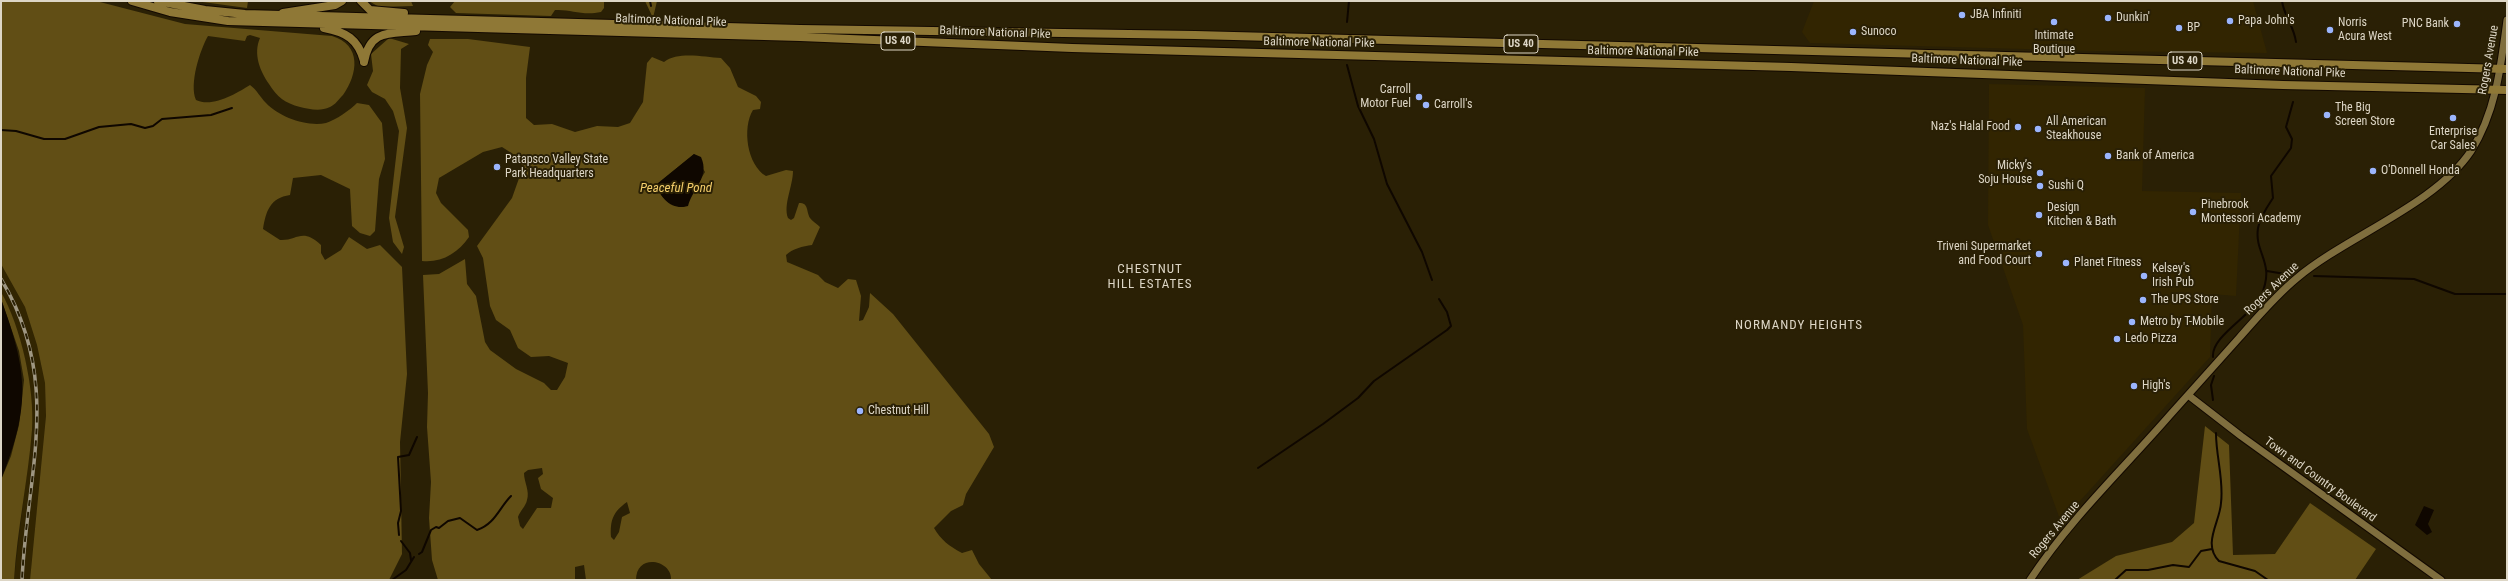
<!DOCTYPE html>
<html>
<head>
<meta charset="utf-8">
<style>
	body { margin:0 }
	#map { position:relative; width:2508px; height:581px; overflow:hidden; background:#2a2005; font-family:"Roboto Condensed",sans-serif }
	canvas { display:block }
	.frame { position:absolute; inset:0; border:2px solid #ddd6c6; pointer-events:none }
</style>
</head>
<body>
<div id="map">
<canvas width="2508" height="581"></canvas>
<div class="frame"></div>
</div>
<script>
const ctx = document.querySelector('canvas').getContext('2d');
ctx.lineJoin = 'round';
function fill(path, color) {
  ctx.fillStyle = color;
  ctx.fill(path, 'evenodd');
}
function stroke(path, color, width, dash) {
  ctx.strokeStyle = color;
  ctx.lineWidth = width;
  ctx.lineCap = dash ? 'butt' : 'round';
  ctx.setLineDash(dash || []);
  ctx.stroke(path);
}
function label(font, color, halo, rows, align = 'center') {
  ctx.font = font + ' "Roboto Condensed",sans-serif';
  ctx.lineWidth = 4;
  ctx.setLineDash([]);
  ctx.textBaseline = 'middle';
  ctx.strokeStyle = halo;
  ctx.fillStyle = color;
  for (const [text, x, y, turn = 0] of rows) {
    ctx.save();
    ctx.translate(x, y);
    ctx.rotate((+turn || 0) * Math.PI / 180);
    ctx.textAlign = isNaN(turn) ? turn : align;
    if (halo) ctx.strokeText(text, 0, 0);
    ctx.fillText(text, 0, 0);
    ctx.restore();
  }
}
const built = new Path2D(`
	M 1814,1 L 2253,1 L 2267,53 L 2095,51 L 1810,43 L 1802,32 Z
	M 1989,84 L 2145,88 L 2142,191 L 2241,193 L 2236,296 L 2212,294 L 2210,357 L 2061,522 L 2027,429 L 2023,325 L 1988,225 Z
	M 1,264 L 25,307 L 37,345 L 45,383 L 46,416 L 30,580 L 14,580 L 32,428 L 28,372 L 18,332 L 1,292 Z`);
const forest = new Path2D(`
	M 1,1 L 96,1 L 185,24 L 332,36 C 362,45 358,74 343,95 C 339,99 335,105 330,107 C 320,112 309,109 300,107 C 285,103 277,97 269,84 C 260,71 253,54 260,38 L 250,35 L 247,36 L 245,41 L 208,36 C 200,50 189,84 196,100 C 213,108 237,93 250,85 C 257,90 260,97 266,103 C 279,117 307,127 326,123 C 336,120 350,110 357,103 L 369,105 L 382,123 L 385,159 L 379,179 L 375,231 L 370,236 L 360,233 L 352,226 L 350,189 L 321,175 L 293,178 L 290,195 C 270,198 266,211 263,229 L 280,240 C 297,241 302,227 321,245 L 321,253 L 325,260 L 341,250 L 349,237 L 367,249 L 380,245 L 402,267 L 407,374 L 400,442 L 402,554 L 389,580 L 30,580 L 46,416 L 45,383 L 37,345 L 25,307 L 1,264 Z
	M 195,1 L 248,1 L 247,8 Z
	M 369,1 L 411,1 L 413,6 L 379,7 Z
	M 455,1 L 595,1 L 604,2 L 604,8 L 601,12 C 582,16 571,9 555,10 L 551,16 L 456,13 L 450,7 Z
	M 645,1 L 657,1 L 653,18 Z
	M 389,38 L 409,44 L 401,49 L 400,88 L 407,128 L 395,217 L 404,247 L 402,254 L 393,242 L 389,218 L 399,131 L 393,111 L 385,99 L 372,92 L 367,85 L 373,71 L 371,54 Z
	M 430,39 L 468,39 L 530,47 L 526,78 L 526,118 L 534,125 L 552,124 L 575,132 L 597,126 L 618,127 L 630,123 L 643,102 L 647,63 L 652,57 L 664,62 C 678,51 704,57 721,58 L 730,68 L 738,87 L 756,96 L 761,102 L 760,109 L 753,110 C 742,128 747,165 766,176 L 786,170 L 793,171 C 793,186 783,205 788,218 L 791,220 L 794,218 L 799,203 C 809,203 806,211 810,218 C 812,221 817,224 820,227 L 812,245 C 803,246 792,249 786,255 L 787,262 L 818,275 L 825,282 L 838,288 L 848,279 L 856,280 L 861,296 L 859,321 L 863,320 L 869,307 L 870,293 L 893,314 L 989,434 L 994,447 L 966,494 L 963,505 L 951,511 L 934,528 C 941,540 949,546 962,553 L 972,550 L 979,564 L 992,580 L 671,580 C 673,560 636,552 636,580 L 586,580 L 584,565 L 575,567 L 575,580 L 438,580 L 432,560 L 429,518 L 431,482 L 427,427 L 428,393 L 423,275 L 439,274 L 465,259 L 467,284 L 476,296 L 485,342 L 490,350 L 516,369 L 544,383 L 551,390 L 557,390 L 565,377 L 568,363 L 549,356 L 531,357 L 518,348 L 510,330 L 496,320 L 490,306 L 483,258 L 477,246 L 512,198 L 523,167 L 516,156 L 502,147 L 483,152 L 439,178 L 436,193 L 441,203 L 468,230 L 469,237 C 458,253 442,263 422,261 L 420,94 L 427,65 L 433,52 L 428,45 ZM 694,154 L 705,172 L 684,207 C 671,206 659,198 657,184 ZM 542,468 L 543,474 L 538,478 L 541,489 L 553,498 L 551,508 L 537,508 L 523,529 L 520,526 L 518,517 C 520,511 526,506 527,500 C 530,491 524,482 524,473 L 528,470 ZM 627,502 L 630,513 L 622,517 L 619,532 L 614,540 L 611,537 C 610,520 613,512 627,502 Z
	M 1,292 C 21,327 35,389 32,430 C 28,480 17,530 14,580 L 1,580 L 1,480 L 11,456 L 19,425 L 24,380 L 19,351 L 1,299 Z
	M 2205,426 L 2229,445 L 2233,555 L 2275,554 L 2310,503 L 2376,549 L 2355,580 L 2077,580 L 2116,556 L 2172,542 L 2194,523 Z`);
const water = new Path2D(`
	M 694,154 L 701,157 C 710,177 693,188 688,206 C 673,211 659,198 657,184 Z
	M 1,299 C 28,373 31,405 1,480 Z
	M 2424,506 L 2434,510 L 2428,524 L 2432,532 L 2427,535 L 2415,525 Z`);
const stream = new Path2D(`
	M 650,1 L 651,6
	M 2282,1 C 2284,16 2294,26 2296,42
	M 1347,22 L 1349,1
	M 1347,65 L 1358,106 L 1374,139 L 1387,184 L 1422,252 L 1432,280
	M 1,130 L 16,131 L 44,139 L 65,139 L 99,127 L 131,124 L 145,128 L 153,126 L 162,119 L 211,115 L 232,108
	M 2267,271 L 2285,274
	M 2314,276 L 2414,279 L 2455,294 L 2507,294
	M 2213,357 C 2211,336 2252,316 2261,296 C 2276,262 2254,254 2258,228 C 2260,217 2267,207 2273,198 L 2271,176 L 2291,148 L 2292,139 L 2286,127 L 2293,102
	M 2213,400 L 2211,385 L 2214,376
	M 2216,433 C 2216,457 2224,480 2221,503 C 2220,522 2202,544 2219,561 L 2255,571 L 2268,580
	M 1258,468 L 1323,424 L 1358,398 L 1374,381 L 1447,330 L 1451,326 L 1447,312 L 1439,299
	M 399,535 L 398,523 L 401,511 L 398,457 L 409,455 L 417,437
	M 401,541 L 410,553 L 411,560
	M 419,554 L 422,552 L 431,530 L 436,527 L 439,528 L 448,521 L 460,518 L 477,530 C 495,524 499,508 511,496
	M 392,580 L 406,570 L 414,557
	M 2115,580 L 2126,570 L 2148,570 L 2173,565 L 2189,567 L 2201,551 L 2212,549`);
const secondary = new Path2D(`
	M 2188,395 L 2241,436 L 2441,580
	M 2030,580 C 2069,520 2123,469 2170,415 C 2193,389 2216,364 2239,338 C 2257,318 2275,296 2297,278 C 2347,236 2435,205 2471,151 C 2496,112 2501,65 2507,20`);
const primary = new Path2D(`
	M 132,1 L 170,12 L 228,21 L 800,37 L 1072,48 L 1791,67 L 2283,85 L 2507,90
	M 158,1 L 205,10 L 245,14 L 800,29 L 1195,35 L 2507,69
	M 361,1 L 370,10 L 404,13
	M 283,13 L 335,5 L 342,1
	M 324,28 C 346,32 358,39 364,61
	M 364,62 C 370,29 389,34 416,31`);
const rail = new Path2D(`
	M 1,279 C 63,382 27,471 22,580`);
const markers = [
	[1962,15,4,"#9bb5fd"],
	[2108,18,4,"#9bb5fd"],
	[2230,21,4,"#9bb5fd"],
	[2054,22,4,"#9bb5fd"],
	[2457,24,4,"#9bb5fd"],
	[2179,28,4,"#9bb5fd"],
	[2330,30,4,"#9bb5fd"],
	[1853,32,4,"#9bb5fd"],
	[1419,97,4,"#9bb5fd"],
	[1426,105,4,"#9bb5fd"],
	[2327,115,4,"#9bb5fd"],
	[2453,118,4,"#9bb5fd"],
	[2018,127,4,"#9bb5fd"],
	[2038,129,4,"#9bb5fd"],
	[2108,156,4,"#9bb5fd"],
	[497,167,4,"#9bb5fd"],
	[2373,171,4,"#9bb5fd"],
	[2040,173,4,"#9bb5fd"],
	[2040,186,4,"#9bb5fd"],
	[2193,212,4,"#9bb5fd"],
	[2039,215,4,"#9bb5fd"],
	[2039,254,4,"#9bb5fd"],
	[2066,263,4,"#9bb5fd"],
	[2144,276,4,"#9bb5fd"],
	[2143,300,4,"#9bb5fd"],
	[2132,322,4,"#9bb5fd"],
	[2117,339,4,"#9bb5fd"],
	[2134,386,4,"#9bb5fd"],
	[860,411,4,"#9bb5fd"]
];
const shields = [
	[898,41,34],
	[1521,44,34],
	[2185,61,34]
];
const shieldNames = [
	["US 40",898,41],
	["US 40",1521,44],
	["US 40",2185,61]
];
const poiNames = [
	["JBA Infiniti",1970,15],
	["Dunkin'",2116,18],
	["Papa John's",2238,21],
	["Norris",2338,23],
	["Acura West",2338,37],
	["PNC Bank",2449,24,"right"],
	["BP",2187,28],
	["Sunoco",1861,32],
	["Intimate",2054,36,"center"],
	["Boutique",2054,50,"center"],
	["Carroll",1411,90,"right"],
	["Motor Fuel",1411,104,"right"],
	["Carroll's",1434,105],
	["The Big",2335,108],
	["Screen Store",2335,122],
	["All American",2046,122],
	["Steakhouse",2046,136],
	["Naz's Halal Food",2010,127,"right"],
	["Enterprise",2453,132,"center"],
	["Car Sales",2453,146,"center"],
	["Bank of America",2116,156],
	["Patapsco Valley State",505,160],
	["Park Headquarters",505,174],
	["Micky’s",2032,166,"right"],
	["Soju House",2032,180,"right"],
	["O'Donnell Honda",2381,171],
	["Sushi Q",2048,186],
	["Pinebrook",2201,205],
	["Montessori Academy",2201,219],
	["Design",2047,208],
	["Kitchen & Bath",2047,222],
	["Triveni Supermarket",2031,247,"right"],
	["and Food Court",2031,261,"right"],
	["Planet Fitness",2074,263],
	["Kelsey's",2152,269],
	["Irish Pub",2152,283],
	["The UPS Store",2151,300],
	["Metro by T-Mobile",2140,322],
	["Ledo Pizza",2125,339],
	["High's",2142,386],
	["Chestnut Hill",868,411]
];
const streetNames = [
	["Baltimore National Pike",671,21,2],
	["Baltimore National Pike",995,33,2],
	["Baltimore National Pike",1319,43,1],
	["Baltimore National Pike",1643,52,1],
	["Rogers Avenue",2489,60,-80],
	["Baltimore National Pike",1967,61,2],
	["Baltimore National Pike",2290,72,2],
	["Rogers Avenue",2272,289,-44],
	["Town and Country Boulevard",2320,480,36],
	["Rogers Avenue",2055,530,-50]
];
const waterNames = [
	["Peaceful Pond",676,189]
];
const neighbourhoodNames = [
	["CHESTNUT",1150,270],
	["HILL ESTATES",1150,285],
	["NORMANDY HEIGHTS",1799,326]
];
fill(built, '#322501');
fill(forest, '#614e15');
fill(water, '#0f0700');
stroke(stream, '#0f0700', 2);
stroke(secondary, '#130900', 9);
stroke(primary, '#130900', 10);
stroke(secondary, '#7f6e3e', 7);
stroke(primary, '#8f7836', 8);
stroke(rail, '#9e9682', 3.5);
stroke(rail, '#2a2005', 2, [6]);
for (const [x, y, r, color] of markers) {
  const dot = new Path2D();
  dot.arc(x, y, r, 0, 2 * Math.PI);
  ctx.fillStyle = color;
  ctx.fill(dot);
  stroke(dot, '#2a2005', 1.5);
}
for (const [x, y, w] of shields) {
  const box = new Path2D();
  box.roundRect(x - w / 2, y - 9, w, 18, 3);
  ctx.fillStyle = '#2a2005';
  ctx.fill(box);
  stroke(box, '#ddd6c6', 1);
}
label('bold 11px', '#ddd6c6', null, shieldNames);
label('12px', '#ddd6c6', '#2a2005', poiNames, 'left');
label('12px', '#ddd6c6', '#2a2005', streetNames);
label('italic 13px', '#f3cd6a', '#2a2005', waterNames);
ctx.letterSpacing = '1px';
label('13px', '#ddd6c6', '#2a2005', neighbourhoodNames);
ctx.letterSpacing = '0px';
</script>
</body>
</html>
